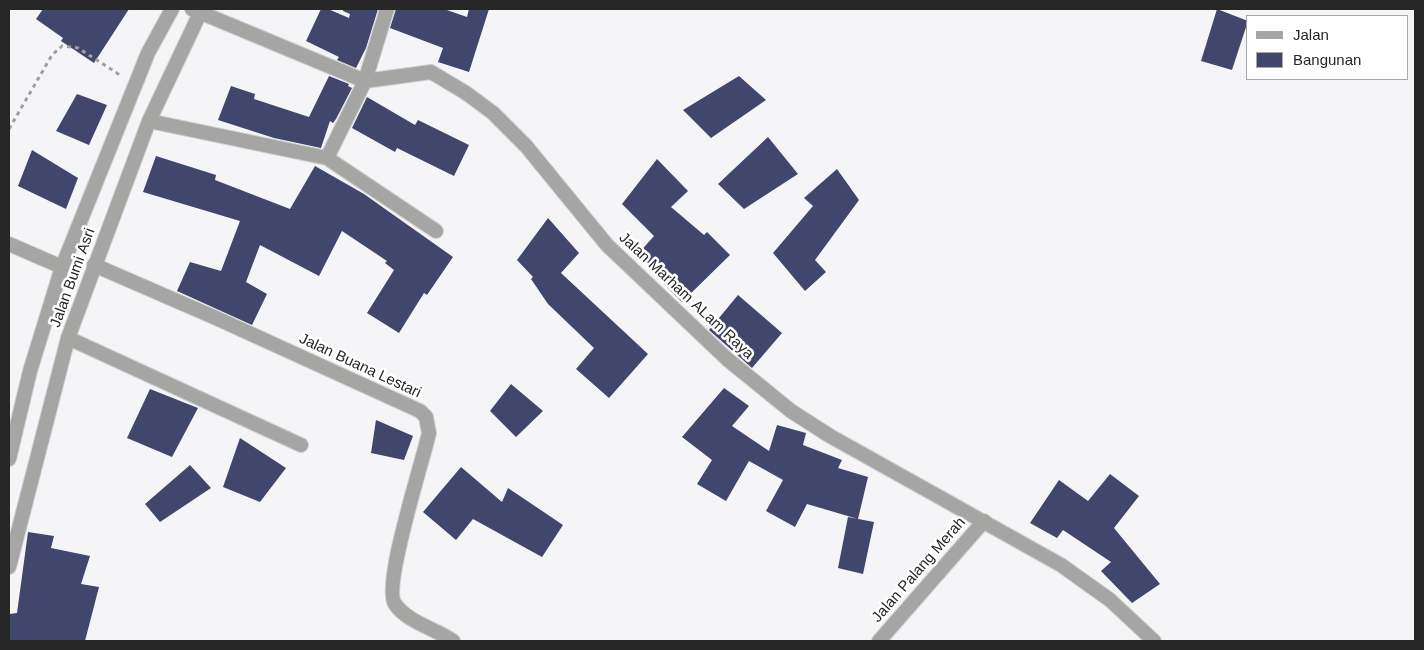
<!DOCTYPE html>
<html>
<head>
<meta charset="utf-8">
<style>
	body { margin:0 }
	#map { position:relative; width:1424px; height:650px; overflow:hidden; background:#f5f5f7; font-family:Helvetica,sans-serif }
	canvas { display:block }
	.frame { position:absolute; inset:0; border:10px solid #262627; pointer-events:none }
	.legend { position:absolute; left:1246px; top:15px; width:162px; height:65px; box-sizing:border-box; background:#fff; border:1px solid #a8a8a9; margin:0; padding:6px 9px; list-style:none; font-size:15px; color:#262627 }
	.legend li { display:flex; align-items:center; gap:10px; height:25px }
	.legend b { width:25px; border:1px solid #a8a8a9 }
</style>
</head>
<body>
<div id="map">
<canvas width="1424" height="650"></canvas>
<div class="frame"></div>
<ul class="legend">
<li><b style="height:6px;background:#a5a5a4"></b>Jalan</li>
<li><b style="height:14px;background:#40466c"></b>Bangunan</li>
</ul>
</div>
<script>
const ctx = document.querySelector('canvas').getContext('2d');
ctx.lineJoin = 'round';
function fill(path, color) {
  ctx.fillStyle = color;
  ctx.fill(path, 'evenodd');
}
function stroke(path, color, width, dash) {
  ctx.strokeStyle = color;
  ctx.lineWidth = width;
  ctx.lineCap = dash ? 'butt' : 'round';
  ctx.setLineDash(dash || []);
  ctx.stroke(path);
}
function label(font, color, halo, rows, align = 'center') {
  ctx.font = font + ' Helvetica,sans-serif';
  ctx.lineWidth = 5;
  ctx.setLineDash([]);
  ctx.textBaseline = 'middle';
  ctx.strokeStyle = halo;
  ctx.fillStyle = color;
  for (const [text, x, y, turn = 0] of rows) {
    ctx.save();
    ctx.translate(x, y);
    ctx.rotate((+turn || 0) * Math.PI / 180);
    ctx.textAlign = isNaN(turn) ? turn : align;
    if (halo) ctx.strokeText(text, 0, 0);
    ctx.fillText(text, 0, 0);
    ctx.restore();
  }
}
const building = new Path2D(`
	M 43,9 L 129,9 L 94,63 L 61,41 L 63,38 L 36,19 Z
	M 321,9 L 328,9 L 349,18 L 350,14 L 343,11 L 343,9 L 378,9 L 366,48 L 356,68 L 337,60 L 339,57 L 306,41 Z
	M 396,9 L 444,9 L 467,17 L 469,9 L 489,9 L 469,72 L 438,62 L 443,48 L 390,28 Z
	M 1217,9 L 1248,21 L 1232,70 L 1201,61 Z
	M 329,76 L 349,84 L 348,86 L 352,88 L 336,119 L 333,123 L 330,121 L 321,148 L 274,138 L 218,120 L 231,86 L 255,94 L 254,99 L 309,117 Z
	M 739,76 L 766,100 L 711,138 L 683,110 Z
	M 77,94 L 107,105 L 89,145 L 56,131 Z
	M 367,97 L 415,125 L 418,120 L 469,145 L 454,176 L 397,148 L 395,152 L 352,128 Z
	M 768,137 L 798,174 L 744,209 L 718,184 Z
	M 32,150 L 78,178 L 66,209 L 18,186 Z
	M 156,156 L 216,175 L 215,180 L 290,209 L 315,166 L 364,194 L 453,257 L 427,295 L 424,293 L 399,333 L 367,313 L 394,270 L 385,263 L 387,261 L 342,231 L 319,276 L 260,245 L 246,282 L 267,294 L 252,325 L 177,291 L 190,262 L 221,271 L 240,221 L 143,192 Z
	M 657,159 L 688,191 L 671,207 L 704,235 L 707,232 L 730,255 L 682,302 L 664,284 L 667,280 L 638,254 L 654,236 L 622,204 Z
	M 837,169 L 859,200 L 815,260 L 826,272 L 805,291 L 773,253 L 813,206 L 804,198 Z
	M 548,218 L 579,253 L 561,273 L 648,354 L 609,398 L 576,369 L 594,348 L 548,304 L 531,279 L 533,277 L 517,260 Z
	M 738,295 L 782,333 L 752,368 L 709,330 Z
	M 511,384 L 543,411 L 516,437 L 490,411 Z
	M 724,388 L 749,406 L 732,426 L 769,451 L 777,425 L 806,433 L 803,445 L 842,460 L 838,468 L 868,477 L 858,519 L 807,504 L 795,527 L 766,511 L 783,480 L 749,461 L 726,501 L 697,484 L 712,460 L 682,437 Z
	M 150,389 L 198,408 L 172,457 L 127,438 Z
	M 376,420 L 413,436 L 404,460 L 371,453 Z
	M 240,438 L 286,468 L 260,502 L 223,487 Z
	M 190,465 L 211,488 L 160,522 L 145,504 Z
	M 461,467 L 502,502 L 508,488 L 563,525 L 542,557 L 473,519 L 456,540 L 423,512 Z
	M 1110,474 L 1139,496 L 1114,528 L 1160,584 L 1132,603 L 1101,571 L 1111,562 L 1063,530 L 1057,538 L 1030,523 L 1059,480 L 1088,501 Z
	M 848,517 L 874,522 L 863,574 L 838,568 Z
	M 28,532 L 54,536 L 51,548 L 90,556 L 81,584 L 99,587 L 85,641 L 9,641 L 9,614 L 17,613 Z`);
const path = new Path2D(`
	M 9,129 L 52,55 L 62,46 L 78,48 L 120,75`);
const minor = new Path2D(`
	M 192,9 L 365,81 L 431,72 L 466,93 L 493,113 L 526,146 L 607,245 L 727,359 L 791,411 L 830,436 L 1061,565 L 1110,600 L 1154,641
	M 387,9 L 365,81 L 327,158 L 436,231
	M 149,121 L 327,158
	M 9,244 L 62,267
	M 94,265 L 216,318 L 420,411 L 426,417 L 429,433 C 423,461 382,586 395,604 C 407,622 436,629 453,641
	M 68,338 L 301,445
	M 879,641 L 984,521`);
const tertiary = new Path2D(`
	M 9,459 L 30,371 L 62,267 L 148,53 L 172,9
	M 9,567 L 68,338 L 149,121 L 202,9`);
const streetNames = [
	["Jalan Bumi Asri",73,278,-70],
	["Jalan Marham ALam Raya",686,296,43],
	["Jalan Buana Lestari",360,366,25],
	["Jalan Palang Merah",919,570,-49]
];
fill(building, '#40466c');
stroke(minor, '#d0d0d2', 16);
stroke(tertiary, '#d0d0d2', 16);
stroke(path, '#a0a0a1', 3, [4, 4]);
stroke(minor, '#a5a5a4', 14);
stroke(tertiary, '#a5a5a4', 14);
label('15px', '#262627', '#fff', streetNames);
</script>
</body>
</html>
